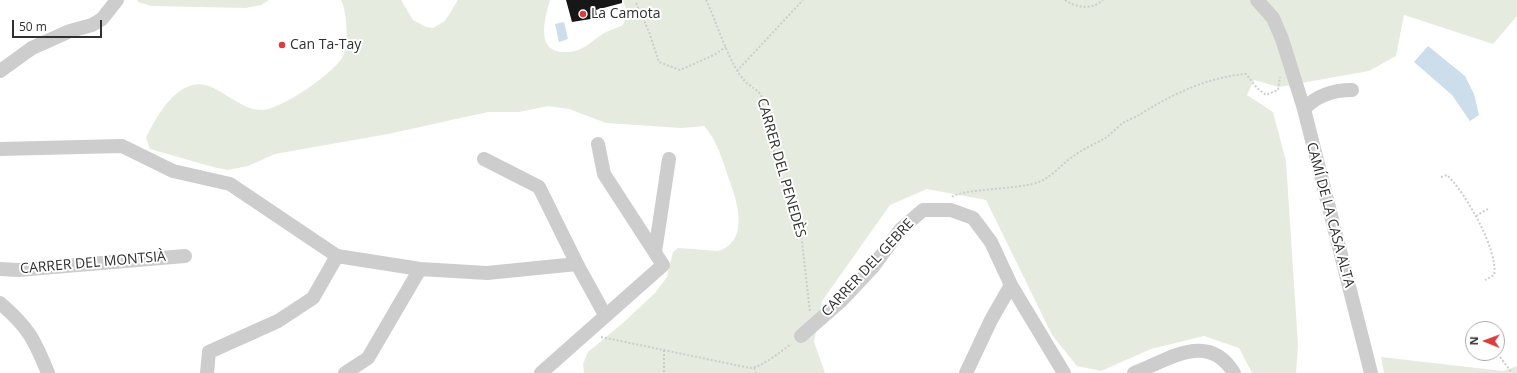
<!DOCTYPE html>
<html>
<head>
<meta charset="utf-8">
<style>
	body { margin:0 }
	#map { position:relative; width:1517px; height:373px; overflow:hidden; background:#fff; font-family:"Open Sans",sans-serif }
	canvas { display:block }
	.north { position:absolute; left:1465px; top:321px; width:40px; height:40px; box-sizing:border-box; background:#fff; border:1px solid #acacac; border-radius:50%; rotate:271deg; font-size:11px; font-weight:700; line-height:16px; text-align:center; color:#303030 }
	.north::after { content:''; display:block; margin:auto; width:14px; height:18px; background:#dd3c3e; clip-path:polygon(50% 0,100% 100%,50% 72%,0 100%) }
	.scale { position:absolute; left:12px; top:20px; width:90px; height:18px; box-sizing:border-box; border:2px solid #303030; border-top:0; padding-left:5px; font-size:12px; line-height:14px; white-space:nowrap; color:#303030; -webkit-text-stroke:3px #fff; paint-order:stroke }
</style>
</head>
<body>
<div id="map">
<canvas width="1517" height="373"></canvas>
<div class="north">N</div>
<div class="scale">50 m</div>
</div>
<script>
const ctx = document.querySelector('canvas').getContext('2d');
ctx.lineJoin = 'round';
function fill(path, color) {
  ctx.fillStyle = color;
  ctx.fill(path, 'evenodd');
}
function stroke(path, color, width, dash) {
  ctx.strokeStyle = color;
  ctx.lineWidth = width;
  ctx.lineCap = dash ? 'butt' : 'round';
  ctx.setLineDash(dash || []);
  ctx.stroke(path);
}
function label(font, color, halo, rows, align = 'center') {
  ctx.font = font + ' "Open Sans",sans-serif';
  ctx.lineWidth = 4;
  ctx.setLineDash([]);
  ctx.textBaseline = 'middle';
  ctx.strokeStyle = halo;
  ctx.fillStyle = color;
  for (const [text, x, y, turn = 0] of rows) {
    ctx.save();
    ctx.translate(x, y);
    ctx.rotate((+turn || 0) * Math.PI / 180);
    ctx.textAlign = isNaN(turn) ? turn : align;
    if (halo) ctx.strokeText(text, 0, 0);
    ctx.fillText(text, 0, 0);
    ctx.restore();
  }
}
const green = new Path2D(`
	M 137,0 L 269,0 L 261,5 L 246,8 L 151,6 L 138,2 Z
	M 341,0 L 401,0 L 413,20 L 426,27 L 433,28 L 445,21 L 458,0 L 550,0 C 545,18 535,51 563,52 C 568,52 573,52 578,50 C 587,47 593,40 601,35 C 608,30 616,29 623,25 L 627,13 L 623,0 L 1517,0 L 1517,16 L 1493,44 L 1404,15 L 1396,56 L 1369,71 L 1279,87 L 1254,80 L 1247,95 L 1273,112 L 1286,161 L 1298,345 L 1296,373 L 1252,373 L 1239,348 L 1204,336 L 1151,349 L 1101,371 L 1077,366 L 1052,335 L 986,200 L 927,189 L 890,205 L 822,301 L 814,342 L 825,373 L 584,373 L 583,364 L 588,352 L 624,322 L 655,293 L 667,277 L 673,252 L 678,248 L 718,251 C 749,242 738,203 730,182 C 723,163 718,141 704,126 L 682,128 L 606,123 L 569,109 L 548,106 L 519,112 L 488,112 L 388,134 L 275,154 L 248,166 L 228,170 L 213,167 L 150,149 L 146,138 C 155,119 171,90 193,85 C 216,79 236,110 262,110 C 280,110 335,73 343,56 C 349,44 347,11 341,0 Z
	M 1381,357 L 1503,371 L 1517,366 L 1517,373 L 1384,373 Z`);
const water = new Path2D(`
	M 564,22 L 568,39 L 559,42 L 555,24 Z
	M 1428,46 L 1465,76 L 1474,94 L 1479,115 L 1470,121 L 1452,95 L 1414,62 Z`);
const building = new Path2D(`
	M 566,0 L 622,0 L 622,3 L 596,10 L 597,18 L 572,22 Z`);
const path = new Path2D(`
	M 706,0 C 716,20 730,67 745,81 C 750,87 756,88 761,95 L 779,172 L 801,233 L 810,312
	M 1065,0 C 1076,8 1093,10 1103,0
	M 636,3 L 649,32 L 659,62 L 680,70 L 714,55 L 726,47
	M 737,71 L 803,0
	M 1441,177 L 1447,175 C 1465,192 1499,251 1494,275 L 1485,280
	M 952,197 C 961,189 1019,189 1036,183 C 1052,178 1061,164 1075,155 C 1085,148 1097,143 1107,137 C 1112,133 1117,127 1123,123 C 1128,120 1134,118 1139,115 C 1172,94 1208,77 1246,74 L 1257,88 L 1266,95 L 1278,90 L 1280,77
	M 1476,216 L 1488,209
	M 601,337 L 750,368 C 763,367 780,352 791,344
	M 664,350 L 664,373
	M 1500,357 L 1512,373
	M 754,368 L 756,373`);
const minor = new Path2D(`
	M 1257,0 L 1273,18 L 1282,39 L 1304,109
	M 0,71 L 32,48 L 70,31 L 92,25 L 102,19 L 117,0
	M 1352,90 C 1333,90 1317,95 1304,109 L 1371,373
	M 0,149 L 122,146 L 173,171 L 230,184 L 337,256 L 420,269 L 487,273 L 577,264
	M 484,159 L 539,187 L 577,264 L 605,315
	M 655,252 L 669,159
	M 0,269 L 18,270 L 185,256
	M 0,303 C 29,328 34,339 48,373
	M 801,336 L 842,300 L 872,268 L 901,229 L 923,210 L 951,210 L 973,218 L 991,242 L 1011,285 L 1064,373
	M 207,373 L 209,352 L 278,321 L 313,298 L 337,256
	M 345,373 L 368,358 L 420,269
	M 541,373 L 663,265 L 604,174 L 598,144
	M 966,373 L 991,320 L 1011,285
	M 1134,373 C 1169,360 1208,330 1234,373`);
const markers = [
	[583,14,4,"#dd3c3e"],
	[282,45,4,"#dd3c3e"]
];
const poiNames = [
	["La Camota",591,14],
	["Can Ta-Tay",290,45]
];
const streetNames = [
	["CARRER DEL PENEDÈS",781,168,74],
	["CAMÍ DE LA CASA ALTA",1330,215,75],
	["CARRER DEL MONTSIÀ",93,263,-5],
	["CARRER DEL GEBRE",868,268,-47]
];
fill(green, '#e5ecdf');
fill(water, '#ccddeb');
fill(building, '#171717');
stroke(path, '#cdcdcd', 2, [2, 2]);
stroke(minor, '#cdcdcd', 14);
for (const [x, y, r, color] of markers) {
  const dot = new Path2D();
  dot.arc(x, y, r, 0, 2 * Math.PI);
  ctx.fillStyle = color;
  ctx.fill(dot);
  stroke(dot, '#fff', 1.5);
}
label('14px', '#303030', '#fff', poiNames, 'left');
label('14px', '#303030', '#fff', streetNames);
</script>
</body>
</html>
